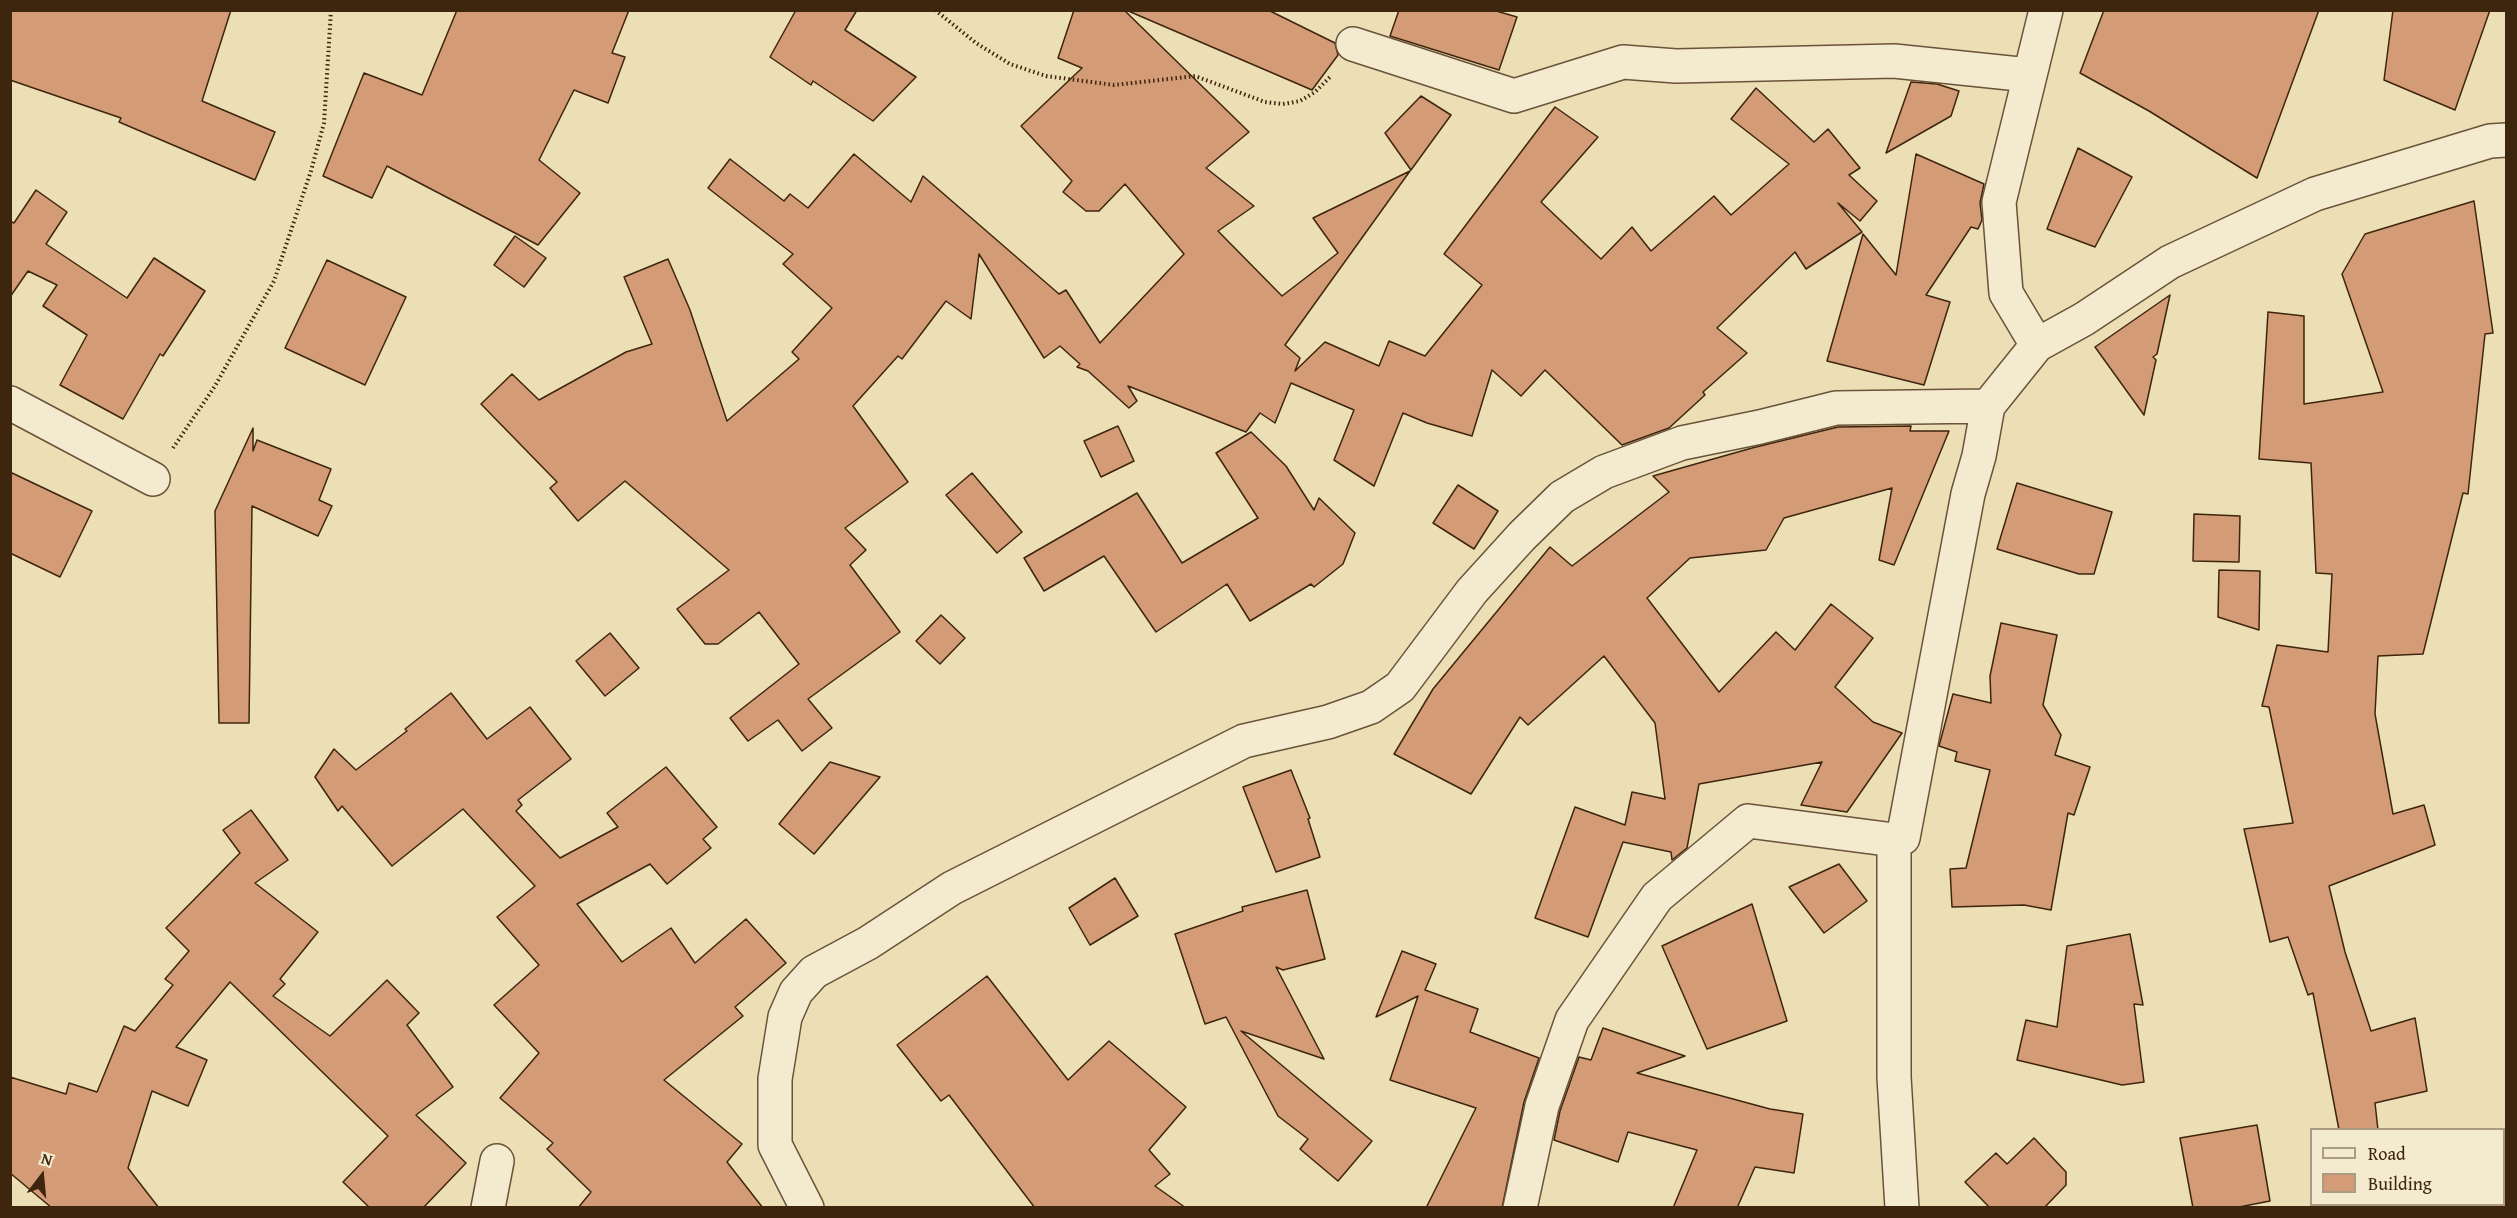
<!DOCTYPE html>
<html>
<head>
<meta charset="utf-8">
<style>
	body { margin:0 }
	#map { position:relative; width:2517px; height:1218px; overflow:hidden; background:#ecdeb5; font-family:"Gentium Book Plus",serif }
	canvas { display:block }
	.frame { position:absolute; inset:0; border:12px solid #3e250e; pointer-events:none }
	.legend { position:absolute; left:2310px; top:1128px; width:195px; height:78px; box-sizing:border-box; background:#f3eacf; border:2px solid #ab9b82; margin:0; padding:8px 10px; list-style:none; font-size:18px; color:#3e250e }
	.legend li { display:flex; align-items:center; gap:12px; height:30px }
	.legend b { width:30px; border:2px solid #ab9b82 }
	.north { position:absolute; left:12px; top:1146px; width:60px; height:60px; -webkit-text-stroke:4px #f3eacf; paint-order:stroke; rotate:16deg; font-size:16px; font-weight:700; line-height:24px; text-align:center; color:#3e250e }
	.north::after { content:''; display:block; margin:auto; width:21px; height:27px; background:#3e250e; clip-path:polygon(50% 0,100% 100%,50% 72%,0 100%) }
</style>
</head>
<body>
<div id="map">
<canvas width="2517" height="1218"></canvas>
<div class="frame"></div>
<ul class="legend">
<li><b style="height:8px;background:#f3eacf"></b>Road</li>
<li><b style="height:16px;background:#d39b76"></b>Building</li>
</ul>
<div class="north">N</div>
</div>
<script>
const ctx = document.querySelector('canvas').getContext('2d');
ctx.lineJoin = 'round';
function fill(path, color) {
  ctx.fillStyle = color;
  ctx.fill(path, 'evenodd');
}
function stroke(path, color, width, dash) {
  ctx.strokeStyle = color;
  ctx.lineWidth = width;
  ctx.lineCap = dash ? 'butt' : 'round';
  ctx.setLineDash(dash || []);
  ctx.stroke(path);
}
const building = new Path2D(`
	M 10,10 L 231,10 L 202,101 L 275,132 L 255,180 L 119,122 L 121,118 L 10,80 Z
	M 457,10 L 629,10 L 612,53 L 625,57 L 608,103 L 574,90 L 539,160 L 580,193 L 538,245 L 387,166 L 372,198 L 323,176 L 364,73 L 422,95 Z
	M 796,10 L 857,10 L 845,30 L 916,77 L 873,121 L 813,81 L 811,85 L 770,57 Z
	M 1074,10 L 1124,10 L 1249,132 L 1206,168 L 1254,206 L 1218,231 L 1282,296 L 1338,253 L 1313,218 L 1410,171 L 1285,345 L 1300,358 L 1295,371 L 1325,342 L 1379,366 L 1389,341 L 1425,356 L 1482,285 L 1444,254 L 1555,107 L 1598,137 L 1541,202 L 1601,259 L 1632,227 L 1651,251 L 1714,196 L 1731,215 L 1789,164 L 1731,119 L 1756,88 L 1814,142 L 1828,129 L 1860,168 L 1849,175 L 1877,201 L 1860,221 L 1838,203 L 1862,232 L 1806,269 L 1795,252 L 1717,328 L 1747,353 L 1703,392 L 1705,395 L 1669,428 L 1622,445 L 1545,370 L 1521,396 L 1492,370 L 1472,436 L 1427,423 L 1403,413 L 1374,486 L 1334,460 L 1354,410 L 1291,383 L 1275,423 L 1260,413 L 1246,432 L 1128,386 L 1137,401 L 1129,408 L 1088,371 L 1077,367 L 1080,364 L 1060,346 L 1044,358 L 979,254 L 971,319 L 946,301 L 902,359 L 898,356 L 853,406 L 908,482 L 845,528 L 866,550 L 850,565 L 900,632 L 808,699 L 832,728 L 802,751 L 778,720 L 748,741 L 730,718 L 799,664 L 759,612 L 718,644 L 705,644 L 677,609 L 729,570 L 625,481 L 578,521 L 550,488 L 557,482 L 481,404 L 512,374 L 539,400 L 626,352 L 652,344 L 624,277 L 668,259 L 690,310 L 727,421 L 799,359 L 792,352 L 832,308 L 783,264 L 793,254 L 708,188 L 730,159 L 784,201 L 790,194 L 808,208 L 854,154 L 911,202 L 923,176 L 1059,294 L 1066,290 L 1100,343 L 1184,254 L 1125,184 L 1099,211 L 1086,211 L 1063,192 L 1072,181 L 1021,126 L 1082,68 L 1058,58 Z
	M 1126,10 L 1268,10 L 1335,43 L 1338,55 L 1312,90 Z
	M 1399,10 L 1493,10 L 1517,17 L 1499,70 L 1390,36 Z
	M 2104,10 L 2319,10 L 2257,178 L 2149,111 L 2080,73 Z
	M 2393,10 L 2490,10 L 2455,110 L 2384,80 Z
	M 1911,82 L 1937,84 L 1959,91 L 1951,116 L 1886,153 Z
	M 1421,96 L 1451,115 L 1411,170 L 1385,133 Z
	M 2078,148 L 2132,177 L 2095,247 L 2047,229 Z
	M 1916,154 L 1984,184 L 1980,203 L 1982,220 L 1978,229 L 1971,227 L 1926,295 L 1950,302 L 1924,385 L 1827,361 L 1863,234 L 1896,275 Z
	M 36,190 L 67,212 L 46,244 L 127,298 L 154,258 L 205,291 L 163,356 L 160,354 L 123,419 L 60,385 L 87,335 L 43,306 L 57,285 L 28,271 L 10,297 L 10,221 L 14,223 Z
	M 2474,201 L 2493,333 L 2485,334 L 2468,494 L 2463,493 L 2423,654 L 2378,656 L 2375,714 L 2393,814 L 2424,805 L 2435,845 L 2329,886 L 2345,952 L 2371,1031 L 2415,1018 L 2427,1091 L 2375,1103 L 2378,1130 L 2339,1130 L 2313,993 L 2308,995 L 2288,937 L 2270,942 L 2244,829 L 2293,823 L 2269,707 L 2262,706 L 2277,645 L 2328,652 L 2332,574 L 2316,573 L 2311,463 L 2259,459 L 2268,312 L 2304,316 L 2304,404 L 2383,392 L 2342,274 L 2365,234 Z
	M 515,236 L 546,258 L 524,287 L 494,265 Z
	M 327,260 L 406,297 L 365,385 L 285,348 Z
	M 2170,295 L 2157,354 L 2153,357 L 2156,360 L 2144,415 L 2095,347 Z
	M 1118,426 L 1134,461 L 1101,477 L 1084,441 Z
	M 1911,426 L 1910,431 L 1949,431 L 1894,565 L 1879,560 L 1892,488 L 1784,518 L 1766,550 L 1690,558 L 1647,598 L 1719,692 L 1776,632 L 1795,650 L 1831,604 L 1873,638 L 1835,687 L 1873,722 L 1902,733 L 1847,812 L 1801,805 L 1822,762 L 1699,784 L 1687,848 L 1672,860 L 1671,852 L 1623,842 L 1588,937 L 1535,918 L 1575,807 L 1625,825 L 1632,792 L 1665,799 L 1655,723 L 1604,656 L 1528,725 L 1520,717 L 1471,794 L 1394,754 L 1433,689 L 1550,547 L 1572,566 L 1669,492 L 1653,476 L 1752,448 L 1838,427 Z
	M 253,428 L 253,451 L 257,440 L 331,469 L 319,500 L 332,506 L 318,536 L 252,506 L 249,723 L 219,723 L 215,511 Z
	M 1251,432 L 1286,466 L 1314,510 L 1319,498 L 1355,533 L 1343,564 L 1314,587 L 1311,584 L 1250,621 L 1227,584 L 1156,632 L 1104,556 L 1044,591 L 1024,558 L 1137,493 L 1182,563 L 1258,518 L 1216,453 Z
	M 10,472 L 92,511 L 60,577 L 10,553 Z
	M 972,473 L 1022,532 L 997,553 L 946,495 Z
	M 2017,483 L 2112,512 L 2094,574 L 2079,574 L 1997,549 Z
	M 1458,485 L 1498,511 L 1474,549 L 1433,523 Z
	M 2194,514 L 2240,516 L 2239,562 L 2193,561 Z
	M 2219,570 L 2260,571 L 2259,630 L 2218,617 Z
	M 941,615 L 965,638 L 940,664 L 916,641 Z
	M 2001,623 L 2057,635 L 2043,705 L 2061,735 L 2055,755 L 2090,767 L 2074,815 L 2068,813 L 2051,910 L 2024,905 L 1952,907 L 1950,869 L 1966,868 L 1990,770 L 1955,761 L 1957,752 L 1939,746 L 1953,694 L 1991,703 L 1990,676 Z
	M 610,633 L 639,668 L 605,696 L 576,661 Z
	M 451,693 L 487,739 L 530,707 L 571,759 L 518,800 L 522,805 L 516,811 L 560,858 L 618,827 L 607,813 L 666,767 L 717,827 L 703,839 L 711,848 L 667,884 L 650,864 L 577,904 L 622,962 L 671,928 L 695,963 L 746,919 L 786,963 L 735,1007 L 743,1016 L 664,1080 L 742,1144 L 727,1162 L 763,1208 L 578,1208 L 591,1192 L 547,1149 L 553,1143 L 500,1098 L 539,1053 L 494,1005 L 539,965 L 497,917 L 535,886 L 463,809 L 392,866 L 342,806 L 338,811 L 315,777 L 334,749 L 356,770 L 407,731 L 405,729 Z
	M 830,762 L 880,777 L 814,854 L 779,824 Z
	M 1291,770 L 1310,818 L 1308,819 L 1320,857 L 1276,872 L 1243,787 Z
	M 251,810 L 288,860 L 255,883 L 318,932 L 280,979 L 285,984 L 273,996 L 330,1036 L 387,980 L 419,1013 L 407,1025 L 453,1087 L 416,1115 L 466,1163 L 423,1208 L 370,1208 L 343,1182 L 388,1136 L 230,982 L 176,1047 L 207,1060 L 188,1106 L 152,1091 L 128,1168 L 159,1208 L 52,1208 L 10,1173 L 10,1077 L 66,1094 L 69,1083 L 97,1092 L 124,1026 L 135,1031 L 173,985 L 165,979 L 189,951 L 166,928 L 240,853 L 223,830 Z
	M 1839,864 L 1867,901 L 1824,933 L 1789,887 Z
	M 1115,878 L 1138,916 L 1090,945 L 1069,908 Z
	M 1307,890 L 1325,959 L 1283,970 L 1276,967 L 1324,1059 L 1241,1031 L 1372,1141 L 1338,1181 L 1300,1149 L 1308,1139 L 1278,1116 L 1226,1017 L 1205,1024 L 1175,934 L 1243,911 L 1242,907 Z
	M 1752,904 L 1787,1021 L 1707,1049 L 1662,946 Z
	M 2130,934 L 2143,1005 L 2134,1004 L 2144,1082 L 2122,1085 L 2017,1060 L 2026,1020 L 2057,1027 L 2067,946 Z
	M 1402,951 L 1436,964 L 1425,990 L 1478,1009 L 1470,1032 L 1539,1058 L 1524,1102 L 1502,1208 L 1426,1208 L 1476,1108 L 1390,1080 L 1418,996 L 1376,1017 Z
	M 987,976 L 1068,1080 L 1109,1041 L 1186,1107 L 1149,1150 L 1170,1174 L 1155,1186 L 1186,1208 L 1035,1208 L 949,1095 L 941,1101 L 897,1045 Z
	M 1603,1028 L 1685,1056 L 1637,1073 L 1770,1109 L 1803,1114 L 1794,1173 L 1755,1167 L 1737,1208 L 1673,1208 L 1697,1150 L 1628,1132 L 1618,1162 L 1554,1140 L 1560,1111 L 1579,1057 L 1591,1060 Z
	M 2257,1125 L 2270,1201 L 2234,1208 L 2193,1208 L 2180,1138 Z
	M 2034,1138 L 2066,1172 L 2066,1185 L 2044,1208 L 1990,1208 L 1965,1182 L 1996,1153 L 2007,1164 Z`);
const path = new Path2D(`
	M 935,10 L 976,43 L 1010,64 L 1046,76 L 1114,85 L 1195,76 L 1265,102 L 1283,104 L 1300,101 L 1315,92 L 1331,76
	M 173,448 L 215,386 L 274,281 L 311,171 L 324,123 L 331,10`);
const minor = new Path2D(`
	M 1353,44 L 1514,96 L 1623,62 L 1676,66 L 1894,61 L 2029,75
	M 2037,345 L 2006,293 L 1999,202 L 2046,10
	M 10,403 L 153,479
	M 488,1208 L 497,1161
	M 807,1208 L 775,1145 L 775,1079 L 785,1017 L 796,992 L 814,972 L 868,943 L 952,888 L 1244,741 L 1328,722 L 1371,707 L 1400,687 L 1472,591 L 1522,536 L 1562,497 L 1604,472 L 1682,443 L 1760,427 L 1836,408 L 1988,406
	M 1520,1208 L 1542,1106 L 1572,1020 L 1657,897 L 1748,821 L 1894,840
	M 1902,1208 L 1894,1077 L 1894,840 L 1903,838 L 1968,494 L 1979,456 L 1988,406 L 2037,345 L 2084,319 L 2170,262 L 2315,194 L 2490,141 L 2506,140`);
fill(building, '#d39b76');
stroke(building, '#3e250e', 1.5);
stroke(minor, '#6a5338', 36);
stroke(path, '#3e250e', 4, [1.5, 3]);
stroke(minor, '#f3eacf', 33);
</script>
</body>
</html>
